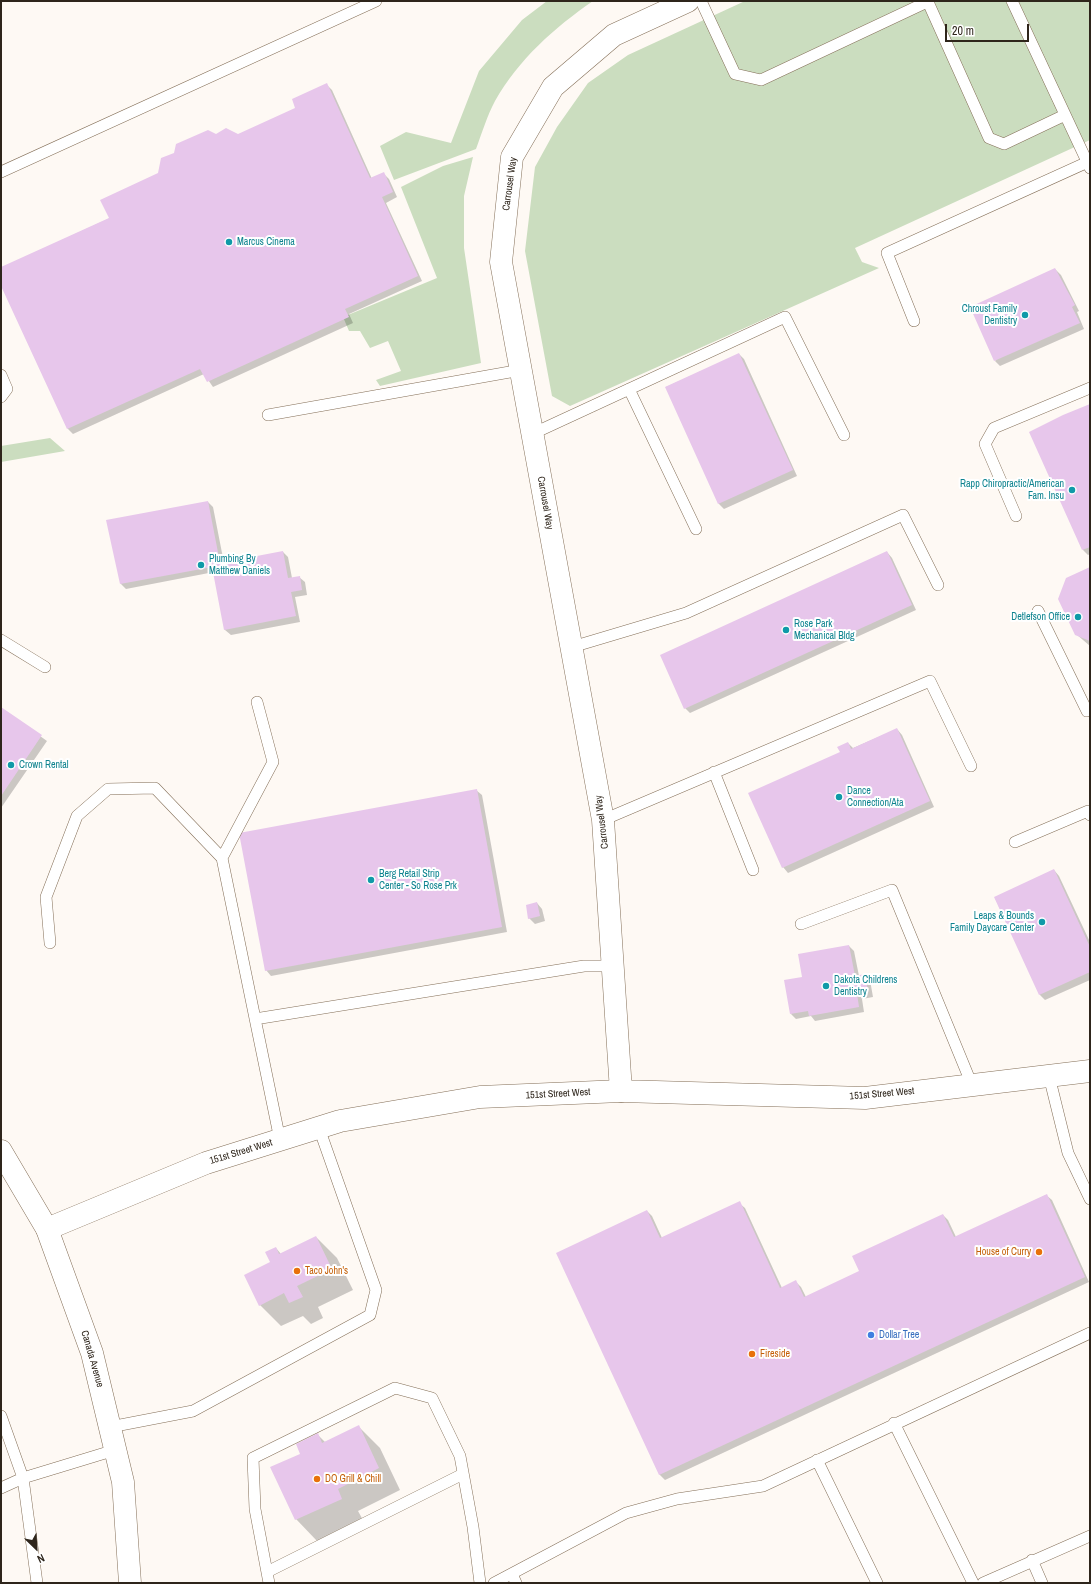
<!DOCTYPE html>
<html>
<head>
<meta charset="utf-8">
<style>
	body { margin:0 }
	#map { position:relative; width:1091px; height:1584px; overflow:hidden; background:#fef9f4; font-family:"Archivo Narrow",sans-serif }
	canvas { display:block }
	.frame { position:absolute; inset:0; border:2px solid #2e251b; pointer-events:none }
	.north { position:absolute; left:16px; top:1528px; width:40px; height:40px; -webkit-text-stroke:3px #fff; paint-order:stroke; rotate:155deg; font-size:11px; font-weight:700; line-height:16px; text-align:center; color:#2e251b }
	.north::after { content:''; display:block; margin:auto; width:14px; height:18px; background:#2e251b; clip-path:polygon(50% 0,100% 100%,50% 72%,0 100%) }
	.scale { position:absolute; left:945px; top:24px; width:84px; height:18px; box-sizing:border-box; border:2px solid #2e251b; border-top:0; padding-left:5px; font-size:12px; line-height:14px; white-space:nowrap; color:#2e251b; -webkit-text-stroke:3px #fff; paint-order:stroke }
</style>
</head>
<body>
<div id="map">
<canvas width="1091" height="1584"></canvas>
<div class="frame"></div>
<div class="north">N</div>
<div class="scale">20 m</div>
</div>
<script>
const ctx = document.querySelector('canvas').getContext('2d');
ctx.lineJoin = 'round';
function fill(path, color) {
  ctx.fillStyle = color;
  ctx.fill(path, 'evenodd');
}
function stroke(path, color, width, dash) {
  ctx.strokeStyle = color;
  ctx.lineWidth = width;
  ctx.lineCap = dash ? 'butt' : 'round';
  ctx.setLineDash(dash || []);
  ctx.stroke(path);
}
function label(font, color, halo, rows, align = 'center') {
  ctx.font = font + ' "Archivo Narrow",sans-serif';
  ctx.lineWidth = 4;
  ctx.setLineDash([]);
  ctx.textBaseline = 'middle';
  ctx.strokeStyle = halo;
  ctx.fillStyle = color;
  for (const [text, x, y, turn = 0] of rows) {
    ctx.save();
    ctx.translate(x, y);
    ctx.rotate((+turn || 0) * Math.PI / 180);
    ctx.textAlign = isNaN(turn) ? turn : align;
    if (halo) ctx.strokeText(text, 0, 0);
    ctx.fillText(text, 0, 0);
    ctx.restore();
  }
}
const green = new Path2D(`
	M 547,1 L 593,1 C 554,28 519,59 495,101 C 487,116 482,133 476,149 L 394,180 L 380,146 L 406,132 L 451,143 L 479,71 L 522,20 Z
	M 745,1 L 1090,1 L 1090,140 L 855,248 L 862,262 L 879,268 L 570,406 L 552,396 L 525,251 L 535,167 L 557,127 L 588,83 L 628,55 Z
	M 473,157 L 464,196 L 464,248 L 481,363 L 380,386 L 376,380 L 401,371 L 388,341 L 370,348 L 360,331 L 349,331 L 343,317 L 437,278 L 401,187 L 443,166 Z
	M 50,438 L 65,451 L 1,462 L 1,446 Z`);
const shadow = new Path2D(`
	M 326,84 L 332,90 L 372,179 L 383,173 L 389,179 L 397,197 L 386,203 L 422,281 L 349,314 L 353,323 L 213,387 L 204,374 L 73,434 L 68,429 L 1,283 L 1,268 L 110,218 L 159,174 L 216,136 L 238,135 L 297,109 Z
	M 1055,269 L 1061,275 L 1079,311 L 1077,312 L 1084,329 L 1000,366 L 995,361 Z
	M 739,354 L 744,359 L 797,476 L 724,509 L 719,504 L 666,387 Z
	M 1090,405 L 1090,554 L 1088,555 L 1083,550 Z
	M 208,502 L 213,507 L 224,563 L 283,552 L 288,557 L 292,578 L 299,577 L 305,582 L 307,595 L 295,597 L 300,622 L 231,635 L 225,630 L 214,572 L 126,589 L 121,584 L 107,521 Z
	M 887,552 L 892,558 L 916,610 L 690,713 L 685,708 Z
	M 1090,568 L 1090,646 L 1076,634 Z
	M 1,708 L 47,741 L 1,808 Z
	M 897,729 L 902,735 L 934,807 L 788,873 L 783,867 L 841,752 L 848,743 L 853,748 Z
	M 476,790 L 482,795 L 507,932 L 271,976 L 266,970 Z
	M 1054,870 L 1059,876 L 1090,942 L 1090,980 L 1045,1000 L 1040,995 L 995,898 Z
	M 537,903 L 542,909 L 545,921 L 535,924 L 529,918 Z
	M 849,946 L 854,951 L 859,976 L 864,975 L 870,980 L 873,997 L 862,999 L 864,1012 L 815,1021 L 811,1016 L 796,1019 L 791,1014 L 803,978 Z
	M 1046,1195 L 1052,1200 L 1089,1282 L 665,1480 L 659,1474 L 647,1211 L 652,1216 L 662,1238 L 739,1203 L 745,1208 L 782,1288 L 796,1282 L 801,1287 L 806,1297 L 860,1272 L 943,1215 L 948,1220 L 956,1237 Z
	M 316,1237 L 337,1258 L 353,1290 L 318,1307 L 323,1318 L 311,1324 L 303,1316 L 281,1326 L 260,1305 L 276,1248 L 281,1254 Z
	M 359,1427 L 380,1448 L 400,1490 L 358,1511 L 363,1520 L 317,1541 L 296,1519 L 301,1454 L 318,1435 L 325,1442 Z`);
const building = new Path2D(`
	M 327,83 L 370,178 L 384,172 L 393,192 L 382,197 L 418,276 L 345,309 L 349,317 L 207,382 L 200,369 L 67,429 L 1,286 L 1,267 L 109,218 L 100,200 L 158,173 L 161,158 L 174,153 L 176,144 L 208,130 L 216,134 L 226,128 L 238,134 L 295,108 L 292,99 Z
	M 1055,268 L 1075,305 L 1072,307 L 1080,323 L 994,361 L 970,307 Z
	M 739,353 L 793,470 L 718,504 L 665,387 Z
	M 1090,404 L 1090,547 L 1082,550 L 1029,432 L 1063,415 Z
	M 208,501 L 220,563 L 283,551 L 288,578 L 300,576 L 302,590 L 291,592 L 296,616 L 224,630 L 212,567 L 120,584 L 106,520 Z
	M 887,551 L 912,605 L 684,709 L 660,655 Z
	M 1090,567 L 1090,641 L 1075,635 L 1058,599 L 1066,578 Z
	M 1,707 L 42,735 L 1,796 Z
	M 897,728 L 930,801 L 782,868 L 748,793 L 840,752 L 837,747 L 848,742 L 851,749 Z
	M 477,789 L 502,927 L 265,971 L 239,833 Z
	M 1054,869 L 1090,947 L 1090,972 L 1039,995 L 994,897 Z
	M 537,902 L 540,916 L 528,919 L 526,905 Z
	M 849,945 L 855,976 L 865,974 L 868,992 L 857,994 L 859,1007 L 809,1016 L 808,1011 L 790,1014 L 784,980 L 802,977 L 798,954 Z
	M 1047,1194 L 1085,1277 L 659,1475 L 556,1253 L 647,1210 L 660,1238 L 740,1201 L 780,1288 L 796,1280 L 804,1297 L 859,1271 L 852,1256 L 943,1214 L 954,1237 Z
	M 316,1236 L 332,1269 L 297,1286 L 303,1297 L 289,1303 L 284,1293 L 259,1306 L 244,1275 L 270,1262 L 265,1252 L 276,1247 L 279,1254 Z
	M 359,1425 L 379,1468 L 338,1489 L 342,1499 L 295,1520 L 270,1467 L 300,1454 L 296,1444 L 318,1433 L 322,1443 Z`);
const service = new Path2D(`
	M 701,1 L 735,74 L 761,80 L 929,1
	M 1012,1 L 1090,168
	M 928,2 L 989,138 L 1004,144 L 1065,115
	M 1,172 L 376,1
	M 914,321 L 887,253 L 1090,161
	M 1,375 L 7,389 L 1,397
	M 629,389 L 696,529
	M 268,415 L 521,370
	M 532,434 L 785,317 L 844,435
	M 1016,516 L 985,444 L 994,428 L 1090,388
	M 1038,611 L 1087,711 L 1090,710
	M 1,640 L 45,667
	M 572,647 L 686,613 L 903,515 L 938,585
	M 714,772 L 753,870
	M 603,820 L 930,681 L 971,766
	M 1015,842 L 1088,811 L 1090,815
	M 222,858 L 273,762 L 257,702
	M 801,924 L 892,890 L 972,1085
	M 50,943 L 46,897 L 77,816 L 108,789 L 155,788 L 222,858 L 280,1140
	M 255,1019 L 584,966 L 613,966
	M 1049,1076 L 1068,1153 L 1090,1199
	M 1,1416 L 23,1478 L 115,1450
	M 894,1423 L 973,1583
	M 110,1427 L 193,1411 L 370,1315 L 376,1290 L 319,1128
	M 817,1460 L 877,1583
	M 1,1488 L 23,1478 L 37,1583
	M 1032,1560 L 1042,1583
	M 267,1572 L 463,1474
	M 512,1574 L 516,1583
	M 269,1583 L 255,1509 L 253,1458 L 395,1388 L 432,1398 L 460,1456 L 473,1527 L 480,1583
	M 494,1583 L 626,1513 L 677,1499 L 763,1486 L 1090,1333
	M 983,1583 L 1090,1536`);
const minor = new Path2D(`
	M 688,1 L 614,35 L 553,87 L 512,157 L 501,262 L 603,820 L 621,1091 L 865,1098 L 1090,1071
	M 1,1151 L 47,1229 L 92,1353 L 123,1482 L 130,1583`);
const tertiary = new Path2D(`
	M 47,1229 L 206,1163 L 340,1121 L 480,1097 L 621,1091`);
const markers = [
	[229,242,4,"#0f9aa8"],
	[1025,315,4,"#0f9aa8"],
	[1072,490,4,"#0f9aa8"],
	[201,565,4,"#0f9aa8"],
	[1078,617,4,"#0f9aa8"],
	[786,630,4,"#0f9aa8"],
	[11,765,4,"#0f9aa8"],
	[839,797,4,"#0f9aa8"],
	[371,880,4,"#0f9aa8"],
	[1042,922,4,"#0f9aa8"],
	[826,986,4,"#0f9aa8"],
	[1039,1252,4,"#e8710a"],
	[297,1271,4,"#e8710a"],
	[871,1335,4,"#3f7fe0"],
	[752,1354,4,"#e8710a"],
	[317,1479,4,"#e8710a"]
];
const streetNames = [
	["Carrousel Way",510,184,-82],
	["Carrousel Way",545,503,80],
	["Carrousel Way",602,822,-97],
	["151st Street West",558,1094,-3],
	["151st Street West",882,1094,-5],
	["151st Street West",241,1152,-17],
	["Canada Avenue",92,1359,74]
];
const cultureNames = [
	["Marcus Cinema",237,242],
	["Chroust Family",1017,309,"right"],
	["Dentistry",1017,321,"right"],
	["Rapp Chiropractic/American",1064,484,"right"],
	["Fam. Insu",1064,496,"right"],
	["Plumbing By",209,559],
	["Matthew Daniels",209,571],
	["Detlefson Office",1070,617,"right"],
	["Rose Park",794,624],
	["Mechanical Bldg",794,636],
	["Crown Rental",19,765],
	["Dance",847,791],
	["Connection/Ata",847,803],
	["Berg Retail Strip",379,874],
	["Center - So Rose Prk",379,886],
	["Leaps & Bounds",1034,916,"right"],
	["Family Daycare Center",1034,928,"right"],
	["Dakota Childrens",834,980],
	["Dentistry",834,992]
];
const foodNames = [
	["House of Curry",1031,1252,"right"],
	["Taco John's",305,1271],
	["Fireside",760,1354],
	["DQ Grill & Chill",325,1479]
];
const shopNames = [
	["Dollar Tree",879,1335]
];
fill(green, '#cbddbf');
fill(shadow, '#0003');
fill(building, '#e7c6eb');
stroke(service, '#846f58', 12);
stroke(minor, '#846f58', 23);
stroke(tertiary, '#846f58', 23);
stroke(service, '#fff', 11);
stroke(minor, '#fff', 22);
stroke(tertiary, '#fff', 22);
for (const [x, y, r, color] of markers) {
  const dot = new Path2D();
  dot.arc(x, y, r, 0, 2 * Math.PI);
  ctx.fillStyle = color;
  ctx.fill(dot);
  stroke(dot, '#fff', 1.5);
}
label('10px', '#2e251b', '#fff', streetNames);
label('10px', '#0d838f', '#fff', cultureNames, 'left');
label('10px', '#c56008', '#fff', foodNames, 'left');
label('10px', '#366cbe', '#fff', shopNames, 'left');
</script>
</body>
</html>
